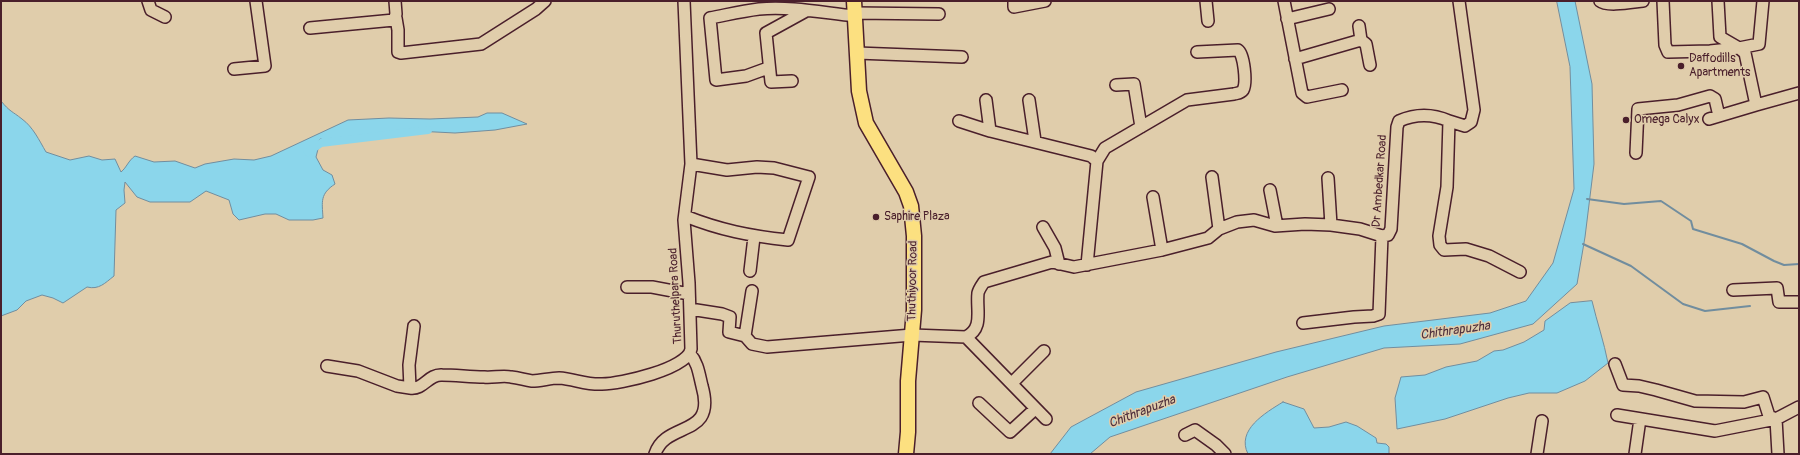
<!DOCTYPE html>
<html>
<head>
<meta charset="utf-8">
<style>
	body { margin:0 }
	#map { position:relative; width:1800px; height:455px; overflow:hidden; background:#e0cdab; font-family:Pangolin,sans-serif }
	canvas { display:block }
	.frame { position:absolute; inset:0; border:2px solid #4a1f2b; pointer-events:none }
</style>
</head>
<body>
<div id="map">
<canvas width="1800" height="455"></canvas>
<div class="frame"></div>
</div>
<script>
const ctx = document.querySelector('canvas').getContext('2d');
ctx.lineJoin = 'round';
function fill(path, color) {
  ctx.fillStyle = color;
  ctx.fill(path, 'evenodd');
}
function stroke(path, color, width, dash) {
  ctx.strokeStyle = color;
  ctx.lineWidth = width;
  ctx.lineCap = dash ? 'butt' : 'round';
  ctx.setLineDash(dash || []);
  ctx.stroke(path);
}
function label(font, color, halo, rows, align = 'center') {
  ctx.font = font + ' Pangolin,sans-serif';
  ctx.lineWidth = 3;
  ctx.setLineDash([]);
  ctx.textBaseline = 'middle';
  ctx.strokeStyle = halo;
  ctx.fillStyle = color;
  for (const [text, x, y, turn = 0] of rows) {
    ctx.save();
    ctx.translate(x, y);
    ctx.rotate((+turn || 0) * Math.PI / 180);
    ctx.textAlign = isNaN(turn) ? turn : align;
    if (halo) ctx.strokeText(text, 0, 0);
    ctx.fillText(text, 0, 0);
    ctx.restore();
  }
}
const water = new Path2D(`
	M 1557,1 L 1575,1 L 1592,84 L 1594,164 L 1585,237 L 1577,284 L 1533,324 L 1460,344 L 1384,348 L 1287,377 L 1110,437 L 1090,454 L 1050,454 L 1071,427 L 1136,392 L 1276,352 L 1384,326 L 1490,313 L 1526,301 L 1553,263 L 1574,189 L 1570,67 Z
	M 1,101 C 10,112 12,111 22,119 C 33,127 39,140 46,152 L 70,160 L 89,156 L 102,160 L 115,159 L 121,172 C 127,167 128,161 135,156 L 154,162 L 175,161 L 195,168 L 205,164 L 234,159 L 254,160 L 271,156 L 348,120 L 389,118 L 430,119 L 478,117 L 487,113 L 502,113 L 527,124 L 495,130 L 455,133 L 416,131 L 391,133 L 325,140 L 320,139 L 316,143 L 318,149 L 316,157 L 323,170 L 332,175 L 335,184 C 320,194 322,201 323,218 L 313,220 L 289,220 L 276,214 L 265,214 L 239,220 L 233,214 L 229,200 L 206,191 L 190,202 L 150,202 L 137,197 L 125,182 L 124,190 L 125,203 L 116,210 L 114,276 C 105,283 99,290 87,287 L 63,303 L 53,298 L 42,295 L 26,301 L 17,310 L 1,316 Z
	M 1592,301 C 1597,322 1604,342 1608,363 L 1585,381 L 1557,393 L 1529,393 L 1508,398 L 1445,419 L 1397,429 L 1395,398 L 1401,377 L 1425,375 L 1446,367 L 1477,361 L 1494,351 L 1503,350 L 1524,342 L 1544,330 L 1545,321 L 1570,303 Z
	M 1283,402 L 1304,409 L 1314,428 L 1329,427 L 1346,422 L 1357,426 L 1376,438 L 1377,443 L 1386,444 L 1389,447 L 1389,454 L 1248,454 C 1236,430 1265,413 1283,402 Z`);
const stream = new Path2D(`
	M 1587,199 L 1624,204 L 1661,201 L 1691,221 L 1693,229 L 1742,244 L 1774,261 L 1784,265 L 1799,264
	M 1583,244 L 1631,266 L 1683,304 L 1705,311 L 1750,306`);
const canal = new Path2D(`
	M 308,152 L 321,143 L 428,130`);
const minor = new Path2D(`
	M 148,1 L 151,10 L 165,17
	M 1014,1 L 1014,7 L 1045,1
	M 1206,1 L 1208,21
	M 1284,1 L 1302,93 L 1307,97 L 1342,90
	M 1600,1 C 1607,7 1633,2 1643,1
	M 1663,1 L 1665,45 L 1668,52 L 1710,51 L 1739,48 L 1745,53 L 1756,105 L 1799,93
	M 1718,1 L 1720,37 L 1739,48 L 1759,44 L 1763,1
	M 855,13 L 939,14
	M 396,18 L 398,30 L 398,52 L 401,53 L 481,44 L 536,9 L 545,1
	M 1287,19 L 1329,9
	M 1359,26 L 1361,40
	M 310,28 L 394,20 L 396,14 L 395,1
	M 857,53 L 962,57
	M 1295,59 L 1361,40 L 1366,44 L 1370,65
	M 768,68 L 746,76 L 716,80 L 710,18 C 726,15 742,11 759,9 C 791,6 824,13 855,16
	M 234,69 L 265,66 L 256,1
	M 792,81 L 771,82 L 766,33 L 806,11
	M 1116,85 L 1134,84 L 1141,127
	M 986,100 L 990,131 L 1091,156 L 1097,161
	M 1029,100 L 1035,141
	M 1709,119 L 1756,105
	M 959,121 L 990,131
	M 1449,121 L 1465,126 L 1471,122 L 1474,110 L 1459,1
	M 1636,153 L 1638,109 L 1678,105 L 1710,96 L 1715,99 L 1719,116
	M 1212,177 L 1219,229
	M 1328,178 L 1331,225
	M 1270,190 L 1277,226
	M 1153,197 L 1162,250
	M 685,216 C 720,230 750,236 788,240 L 809,177 L 774,168 L 757,167 L 727,170 L 691,164
	M 1043,227 L 1055,248 L 1059,264
	M 1087,265 L 1097,161 L 1105,148 L 1187,100 L 1234,94 C 1238,93 1241,93 1243,90 C 1247,83 1244,54 1238,50 L 1197,52
	M 750,271 L 754,237
	M 627,287 L 652,287 L 689,294
	M 1733,290 L 1777,288 L 1779,302 L 1799,302
	M 752,291 L 745,336 L 752,344 L 767,347 L 912,335 L 966,337 C 984,328 976,310 978,293 C 979,289 982,285 984,282 L 1052,262 L 1074,267 L 1162,250 L 1208,238 L 1219,229 L 1237,222 L 1254,220 L 1275,226 L 1305,224 L 1331,225 L 1360,229 L 1382,236 L 1388,235 L 1391,229 L 1397,127 L 1399,121 C 1415,114 1433,114 1449,121 L 1447,187 L 1439,236 L 1440,245 L 1444,250 L 1466,249 L 1489,256 L 1520,272
	M 690,309 L 722,314 L 730,317 L 729,332 L 745,336
	M 1303,323 L 1354,317 L 1373,316 L 1379,314 L 1382,236
	M 414,326 L 409,365 L 410,388 C 424,390 428,374 442,375 C 456,375 470,377 484,377 C 493,378 503,375 511,377 C 519,378 525,380 532,381 C 541,381 550,378 559,378 C 574,379 587,385 602,384 C 620,384 688,369 691,349 L 689,283 L 684,220 L 691,164 L 684,1
	M 966,337 L 1046,419
	M 1615,364 L 1623,385 L 1639,386 L 1656,390 L 1695,401 L 1744,402 L 1763,397 L 1769,416 L 1776,419 L 1778,454
	M 327,366 L 358,371 L 397,386 L 410,388
	M 1012,383 L 1044,351
	M 979,403 L 1010,432 L 1035,409
	M 1617,415 L 1715,431 L 1776,419 L 1799,407
	M 1185,435 L 1195,430 L 1216,445 L 1225,454
	M 655,454 C 666,420 717,439 702,386 C 699,374 698,363 690,354
	M 1537,454 L 1542,421
	M 1635,454 L 1640,419`);
const major = new Path2D(`
	M 854,1 L 859,91 L 866,123 L 906,192 L 911,206 L 914,236 L 914,310 L 908,381 L 908,432 L 906,454`);
const markers = [
	[1681,66,4,"#4a1f2b"],
	[1626,120,4,"#4a1f2b"],
	[876,217,4,"#4a1f2b"]
];
const poiNames = [
	["Daffodills",1689,59],
	["Apartments",1689,73],
	["Omega Calyx",1634,120],
	["Saphire Plaza",884,217]
];
const streetNames = [
	["Dr Ambedkar Road",1380,181,-86],
	["Thuthiyoor Road",913,281,-89],
	["Thuruthelpara Road",676,296,-93]
];
const waterNames = [
	["Chithrapuzha",1455,331,-8],
	["Chithrapuzha",1142,412,-21]
];
fill(water, '#8bd6eb');
stroke(water, '#718d9e', 1);
stroke(stream, '#718d9e', 2);
stroke(canal, '#8bd6eb', 8);
stroke(minor, '#4a1f2b', 14);
stroke(major, '#4a1f2b', 17);
stroke(minor, '#e0cdab', 11);
stroke(major, '#fce080', 14);
for (const [x, y, r, color] of markers) {
  const dot = new Path2D();
  dot.arc(x, y, r, 0, 2 * Math.PI);
  ctx.fillStyle = color;
  ctx.fill(dot);
  stroke(dot, '#e0cdab', 1.5);
}
label('12px', '#4a1f2b', '#e0cdab', poiNames, 'left');
label('12px', '#4a1f2b', '#e0cdab', streetNames);
label('italic 13px', '#50313e', '#e0cdab', waterNames);
</script>
</body>
</html>
